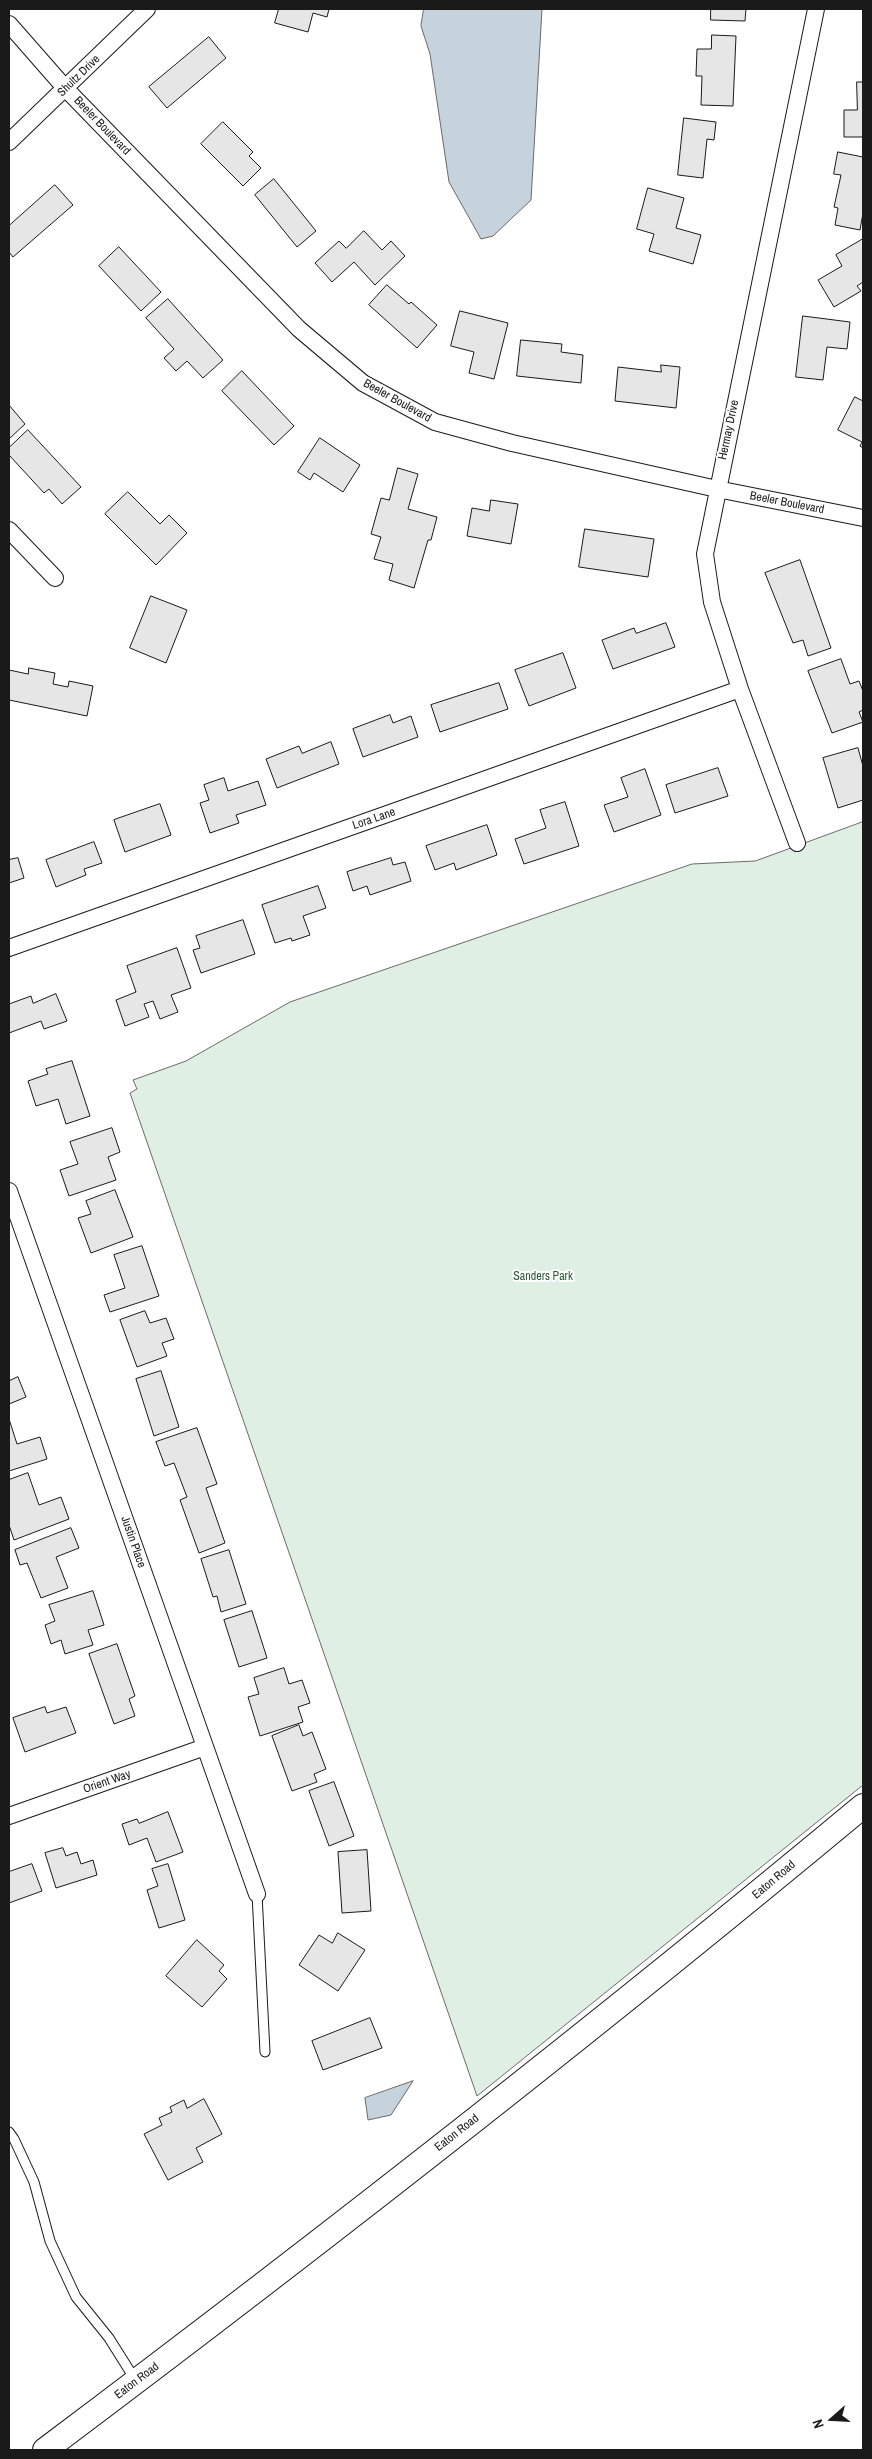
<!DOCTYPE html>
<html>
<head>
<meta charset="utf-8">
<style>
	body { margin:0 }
	#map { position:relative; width:872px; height:2459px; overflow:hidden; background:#fff; font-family:"Archivo Narrow",sans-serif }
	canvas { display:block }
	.frame { position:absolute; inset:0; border:10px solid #1a1a1a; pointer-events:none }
	.north { position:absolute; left:807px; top:2394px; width:50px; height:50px; -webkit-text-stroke:4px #fff; paint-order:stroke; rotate:251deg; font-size:14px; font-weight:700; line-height:20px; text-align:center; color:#1a1a1a }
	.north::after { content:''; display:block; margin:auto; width:18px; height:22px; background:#1a1a1a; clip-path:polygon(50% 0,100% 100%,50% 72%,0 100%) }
</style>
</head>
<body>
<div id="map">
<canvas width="872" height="2459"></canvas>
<div class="frame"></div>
<div class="north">N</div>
</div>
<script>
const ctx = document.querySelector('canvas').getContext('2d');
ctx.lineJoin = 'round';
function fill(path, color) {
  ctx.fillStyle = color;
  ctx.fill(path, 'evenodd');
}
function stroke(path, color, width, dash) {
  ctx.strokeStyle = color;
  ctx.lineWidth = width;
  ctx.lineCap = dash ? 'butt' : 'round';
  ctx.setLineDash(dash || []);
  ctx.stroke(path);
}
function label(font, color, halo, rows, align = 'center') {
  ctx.font = font + ' "Archivo Narrow",sans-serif';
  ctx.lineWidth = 4;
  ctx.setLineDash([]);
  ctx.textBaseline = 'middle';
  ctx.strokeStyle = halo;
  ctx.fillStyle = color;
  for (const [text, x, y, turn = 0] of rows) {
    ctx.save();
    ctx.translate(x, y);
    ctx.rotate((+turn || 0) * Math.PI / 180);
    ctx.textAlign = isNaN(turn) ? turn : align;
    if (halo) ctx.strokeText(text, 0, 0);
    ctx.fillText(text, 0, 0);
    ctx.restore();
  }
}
const green = new Path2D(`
	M 863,822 L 863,1785 L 477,2096 L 130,1093 L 137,1089 L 133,1080 L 186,1061 L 290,1002 L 692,864 L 755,861 Z`);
const water = new Path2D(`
	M 424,9 L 542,9 L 531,200 L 493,236 L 481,239 L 449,182 L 430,54 L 421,26 Z
	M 413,2081 L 391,2115 L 368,2120 L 365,2098 Z`);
const building = new Path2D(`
	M 279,9 L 329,9 L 327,17 L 313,13 L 308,32 L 275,23 Z
	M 711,9 L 746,9 L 745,21 L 711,20 Z
	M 712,35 L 736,36 L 733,106 L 701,105 L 702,76 L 696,76 L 697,49 L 711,49 Z
	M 209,37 L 226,58 L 167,108 L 149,87 Z
	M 857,82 L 863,82 L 863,137 L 844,137 L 844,110 L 857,110 Z
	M 684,118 L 716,122 L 714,140 L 707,139 L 703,178 L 678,175 Z
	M 223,122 L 253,152 L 249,156 L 261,168 L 243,186 L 201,144 Z
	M 838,152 L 863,157 L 863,213 L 860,230 L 835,225 L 838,208 L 834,207 L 841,175 L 834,174 Z
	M 274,179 L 316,231 L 297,247 L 255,195 Z
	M 55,185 L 73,205 L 13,257 L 9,252 L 9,226 Z
	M 648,188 L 684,198 L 676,228 L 701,235 L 693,264 L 649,251 L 654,234 L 637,229 Z
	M 364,231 L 382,250 L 391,241 L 405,256 L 375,285 L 354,262 L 332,282 L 315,263 L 339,241 L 346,248 Z
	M 863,239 L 863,282 L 857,286 L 861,291 L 834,307 L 818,280 L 842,266 L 836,255 Z
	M 119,247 L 161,292 L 141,311 L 99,266 Z
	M 387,285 L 409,304 L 411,302 L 437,325 L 417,348 L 369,305 Z
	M 168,299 L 223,360 L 203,378 L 187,361 L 176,371 L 164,358 L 174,349 L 146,318 Z
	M 460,311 L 508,323 L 494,379 L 469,373 L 474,352 L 451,346 Z
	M 803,316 L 850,322 L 847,349 L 827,347 L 823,380 L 796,377 Z
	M 521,340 L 562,344 L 561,352 L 583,355 L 581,383 L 517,376 Z
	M 661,365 L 680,367 L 676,408 L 615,401 L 618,367 L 661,372 Z
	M 242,371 L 294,426 L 274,445 L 222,391 Z
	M 855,397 L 863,401 L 863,448 L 860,446 L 862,442 L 838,430 Z
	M 9,405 L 25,424 L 9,439 Z
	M 28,430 L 81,487 L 62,504 L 49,489 L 44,493 L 9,455 L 9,448 Z
	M 320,438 L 360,465 L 343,492 L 314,473 L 310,480 L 298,472 Z
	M 398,468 L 418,474 L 408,509 L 437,517 L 431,540 L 428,540 L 414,588 L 389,580 L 393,564 L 374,559 L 381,537 L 371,534 L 381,498 L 389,500 Z
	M 128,492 L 160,524 L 169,515 L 187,533 L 156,565 L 105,514 Z
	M 491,500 L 518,504 L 511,544 L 467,536 L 472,508 L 489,511 Z
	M 585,529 L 654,539 L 648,577 L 579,567 Z
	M 800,560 L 831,648 L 808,656 L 803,640 L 793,643 L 765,573 Z
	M 151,596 L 187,610 L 166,663 L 130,648 Z
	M 666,623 L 675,647 L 613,669 L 602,640 L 634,628 L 636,633 Z
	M 563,653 L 576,688 L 529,706 L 515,670 Z
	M 841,659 L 850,684 L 859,681 L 863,691 L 863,710 L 859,712 L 863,722 L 832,733 L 808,671 Z
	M 29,668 L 55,673 L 53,684 L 68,687 L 69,681 L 93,686 L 87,716 L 9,700 L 9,670 L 28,674 Z
	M 499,683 L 508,709 L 440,732 L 431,705 Z
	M 390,715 L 393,723 L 411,716 L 418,737 L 363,757 L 353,729 Z
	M 331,742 L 339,764 L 277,788 L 266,759 L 299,746 L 302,753 Z
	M 858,748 L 863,766 L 863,800 L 838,808 L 823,758 Z
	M 718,768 L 728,796 L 675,813 L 666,785 Z
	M 645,769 L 661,815 L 614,832 L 604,805 L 628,797 L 621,778 Z
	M 224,778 L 228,791 L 258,781 L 266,805 L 236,815 L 239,823 L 210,833 L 200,803 L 209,800 L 204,785 Z
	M 565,802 L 579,846 L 524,864 L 515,839 L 546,828 L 540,810 Z
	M 160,804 L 171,835 L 125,852 L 114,820 Z
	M 487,825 L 497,855 L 456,870 L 454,863 L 435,870 L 426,846 Z
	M 94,842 L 102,863 L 84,869 L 86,875 L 56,887 L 46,860 Z
	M 18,858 L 24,878 L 9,883 L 9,860 Z
	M 391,858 L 393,865 L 405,862 L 411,881 L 370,895 L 367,886 L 353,891 L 347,872 Z
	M 318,886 L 326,908 L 303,916 L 310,935 L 292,941 L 291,938 L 275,943 L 262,905 Z
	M 243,920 L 255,954 L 201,973 L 193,950 L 200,948 L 196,936 Z
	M 177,948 L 191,988 L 171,995 L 178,1012 L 160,1019 L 153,1001 L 144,1004 L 149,1017 L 125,1026 L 116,1000 L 136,992 L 127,966 Z
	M 56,994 L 67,1021 L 44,1029 L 41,1021 L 9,1033 L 9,1004 L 31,996 L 33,1003 Z
	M 72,1061 L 90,1116 L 66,1124 L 58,1099 L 36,1106 L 28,1081 L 48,1074 L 46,1069 Z
	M 112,1128 L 120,1152 L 108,1157 L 116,1180 L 69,1196 L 60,1170 L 78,1164 L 70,1142 Z
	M 115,1190 L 133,1237 L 91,1253 L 78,1218 L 91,1214 L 86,1201 Z
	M 142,1246 L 159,1296 L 110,1312 L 104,1295 L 125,1288 L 114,1255 Z
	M 145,1311 L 150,1323 L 166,1318 L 174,1339 L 162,1343 L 167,1356 L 137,1367 L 120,1320 Z
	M 161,1371 L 179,1427 L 154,1436 L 136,1379 Z
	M 18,1377 L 26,1397 L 9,1404 L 9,1378 L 10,1380 Z
	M 9,1419 L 17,1444 L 40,1437 L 47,1459 L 9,1471 Z
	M 197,1428 L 217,1484 L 206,1488 L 225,1543 L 199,1553 L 180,1500 L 187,1497 L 174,1463 L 165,1466 L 156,1442 Z
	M 28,1473 L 39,1505 L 61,1497 L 69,1519 L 14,1540 L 9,1525 L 9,1480 Z
	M 71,1528 L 79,1548 L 56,1557 L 68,1588 L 41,1598 L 27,1563 L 20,1565 L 15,1550 Z
	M 229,1550 L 246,1604 L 221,1612 L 217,1596 L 213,1597 L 201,1559 Z
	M 93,1591 L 104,1625 L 88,1630 L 93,1645 L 65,1654 L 61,1640 L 51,1644 L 45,1625 L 55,1621 L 49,1605 Z
	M 252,1611 L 267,1658 L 239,1667 L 224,1620 Z
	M 117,1644 L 135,1696 L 129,1699 L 135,1716 L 114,1724 L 89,1654 Z
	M 284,1668 L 289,1684 L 302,1680 L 310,1703 L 298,1707 L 303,1722 L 260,1736 L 248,1697 L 259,1694 L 254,1678 Z
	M 45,1707 L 47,1713 L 66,1707 L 76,1733 L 25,1752 L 13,1718 Z
	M 299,1725 L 303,1736 L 312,1732 L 326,1769 L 314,1774 L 317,1782 L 292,1791 L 272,1736 Z
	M 334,1782 L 354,1836 L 329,1846 L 309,1791 Z
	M 168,1812 L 183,1852 L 156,1862 L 147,1838 L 129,1845 L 122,1824 L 137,1819 L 139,1823 Z
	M 63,1848 L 66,1856 L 77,1852 L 81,1864 L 93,1860 L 97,1875 L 56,1888 L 45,1853 Z
	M 367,1850 L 371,1911 L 342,1913 L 338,1852 Z
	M 32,1864 L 42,1891 L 9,1903 L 9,1872 Z
	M 168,1864 L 185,1920 L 159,1928 L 147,1890 L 158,1886 L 152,1869 Z
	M 338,1933 L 365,1950 L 338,1991 L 299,1965 L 319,1935 L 332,1943 Z
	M 197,1940 L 224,1965 L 219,1971 L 227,1979 L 202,2007 L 166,1976 Z
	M 370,2018 L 382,2048 L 323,2070 L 312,2041 Z
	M 204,2099 L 222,2134 L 196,2148 L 203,2162 L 168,2180 L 144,2134 L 162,2125 L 159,2118 L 172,2112 L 170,2107 L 184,2100 L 187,2108 Z`);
const lane = new Path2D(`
	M 257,1894 L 265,2052
	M 9,2132 L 14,2139 L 34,2182 L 50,2241 L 76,2297 L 109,2338 L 136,2381`);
const street = new Path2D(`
	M 9,24 L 66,89 L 299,329 L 363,383 L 435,422 L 512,443 L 717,489 L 863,518
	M 9,142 L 147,9
	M 9,530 L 55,578
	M 797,843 L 740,689 L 712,602 L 705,554 L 816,9
	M 9,948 L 740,689
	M 9,1191 L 257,1894
	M 9,1816 L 205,1747`);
const secondary = new Path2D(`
	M 45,2450 C 322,2242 596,2028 863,1806`);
const streetNames = [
	["Shultz Drive",79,76,-44],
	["Beeler Boulevard",102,126,46],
	["Beeler Boulevard",397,401,29],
	["Hermay Drive",729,430,-78],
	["Beeler Boulevard",787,503,11],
	["Lora Lane",374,819,-19],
	["Justin Place",133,1542,71],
	["Orient Way",107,1782,-19],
	["Eaton Road",774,1880,-40],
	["Eaton Road",457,2133,-38],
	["Eaton Road",137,2381,-37]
];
const parkNames = [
	["Sanders Park",543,1277]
];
fill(green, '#e0efe3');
stroke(green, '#6a6a6a', 1);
fill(water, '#c6d2dc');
stroke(water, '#6a6a6a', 1);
fill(building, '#e6e6e6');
stroke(building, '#1a1a1a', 1);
stroke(lane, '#1a1a1a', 11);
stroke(street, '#1a1a1a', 18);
stroke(secondary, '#1a1a1a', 26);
stroke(lane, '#fff', 9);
stroke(street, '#fff', 16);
stroke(secondary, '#fff', 24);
label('12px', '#1a1a1a', '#fff', streetNames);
label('12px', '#2b5a34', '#fff', parkNames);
</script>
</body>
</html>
